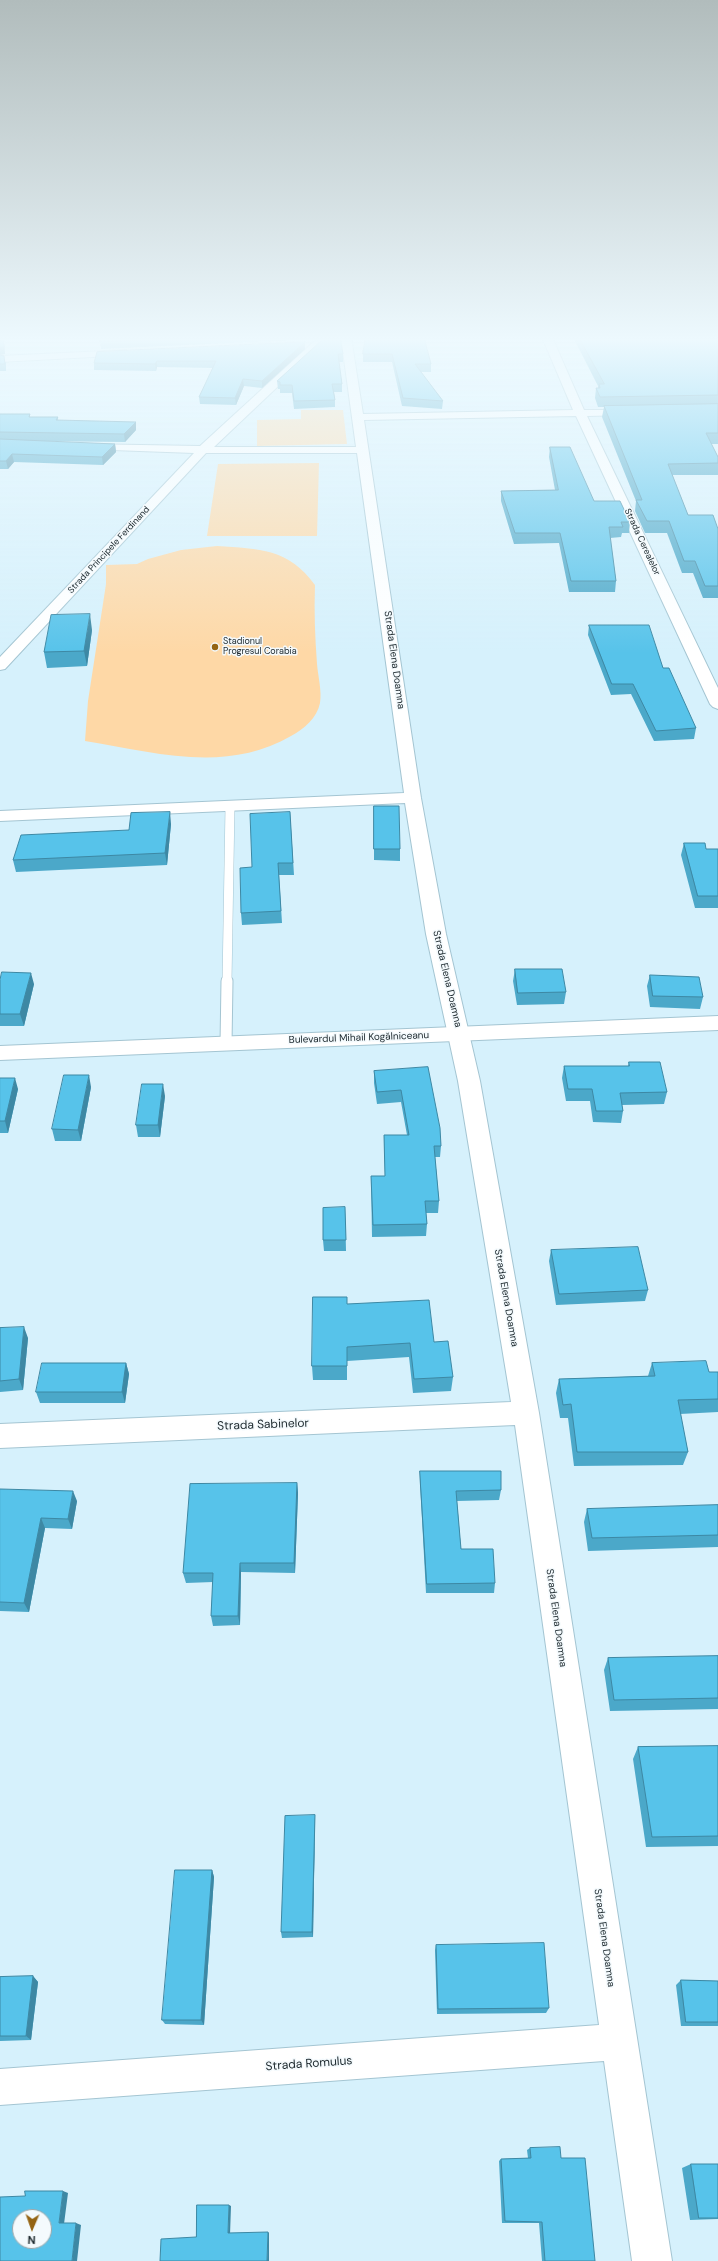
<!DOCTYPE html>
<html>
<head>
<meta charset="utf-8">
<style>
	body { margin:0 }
	#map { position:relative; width:718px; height:2261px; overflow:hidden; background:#d6f1fc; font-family:"DM Sans",sans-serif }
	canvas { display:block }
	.north { position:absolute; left:12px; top:2209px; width:40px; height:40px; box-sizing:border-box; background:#f4fafd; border:1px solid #9da6a9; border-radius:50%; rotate:182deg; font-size:11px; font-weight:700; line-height:16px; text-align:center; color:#1b272c }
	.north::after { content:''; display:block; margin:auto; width:14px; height:18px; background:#946413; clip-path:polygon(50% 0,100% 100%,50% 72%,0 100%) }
</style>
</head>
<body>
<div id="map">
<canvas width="718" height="2261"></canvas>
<div class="north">N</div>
</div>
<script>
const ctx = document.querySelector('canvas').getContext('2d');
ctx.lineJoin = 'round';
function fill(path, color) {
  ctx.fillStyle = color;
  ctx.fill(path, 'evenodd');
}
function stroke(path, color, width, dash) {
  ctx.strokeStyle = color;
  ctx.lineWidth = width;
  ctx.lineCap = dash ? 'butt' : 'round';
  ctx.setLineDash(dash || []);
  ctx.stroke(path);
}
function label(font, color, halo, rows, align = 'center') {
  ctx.font = font + ' "DM Sans",sans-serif';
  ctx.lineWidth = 3;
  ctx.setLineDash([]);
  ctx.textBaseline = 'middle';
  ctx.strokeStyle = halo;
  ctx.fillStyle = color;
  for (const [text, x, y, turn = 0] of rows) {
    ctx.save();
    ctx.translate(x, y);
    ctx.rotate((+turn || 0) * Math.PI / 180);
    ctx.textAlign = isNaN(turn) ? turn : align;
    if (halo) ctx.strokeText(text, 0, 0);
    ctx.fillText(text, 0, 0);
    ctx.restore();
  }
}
const green = new Path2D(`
	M 301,410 L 343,410 L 347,444 L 257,446 L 257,420 L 301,419 Z
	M 319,463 L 317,536 L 207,536 L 218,464 Z
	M 217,546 C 260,549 288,548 315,585 C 314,612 315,637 317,664 C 318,676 322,691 320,703 C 317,718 304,729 291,736 C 226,774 153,752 85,741 L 88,701 L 106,584 L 106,565 L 137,564 L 148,559 L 181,550 Z`);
const laneFar1 = new Path2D(`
	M 227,982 L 230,806`);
const lane = new Path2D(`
	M 226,1044 L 227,981`);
const street = new Path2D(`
	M 319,337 L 330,337 L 214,447 L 356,447 L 341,337 L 351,337 L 363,414 L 573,410 L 542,337 L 552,337 L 584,410 L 637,410 L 639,412 L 633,415 L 587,416 L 718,688 L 718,709 L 713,707 L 710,704 L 576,416 L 364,420 L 421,798 L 446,934 L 480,1081 L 539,1413 L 672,2261 L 632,2261 L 604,2061 L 0,2105 L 0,2069 L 599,2025 L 515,1425 L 0,1448 L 0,1424 L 511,1402 L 458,1081 L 426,934 L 405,803 L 0,821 L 0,811 L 404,793 L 357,453 L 206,453 L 5,669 L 0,670 L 0,657 L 194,453 L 85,449 L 79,446 L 81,444 L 200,446 Z
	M 126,350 L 131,353 L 130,355 L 0,362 L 0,356 Z`);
const secondary = new Path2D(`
	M 718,1016 L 718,1030 L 0,1060 L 0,1046 Z`);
const wall = new Path2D(`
	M 101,337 L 317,337 L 315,339 L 101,349 L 100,342 Z
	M 366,337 L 431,364 L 431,372 L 421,372 L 443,401 L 442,409 L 402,406 L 392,362 L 363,362 L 363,354 Z
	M 573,337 L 718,337 L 718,444 L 711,444 L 718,457 L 718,475 L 672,475 L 688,515 L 718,529 L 718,598 L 703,598 L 693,573 L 682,573 L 667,533 L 645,533 L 635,511 L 636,501 L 602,417 L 604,407 L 598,407 L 595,398 L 596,388 L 598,388 L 598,386 Z
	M 328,338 L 343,354 L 343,362 L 339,362 L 342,384 L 342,392 L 334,392 L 335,400 L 335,407 L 294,409 L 292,393 L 280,393 L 280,389 L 278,389 L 277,381 Z
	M 305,342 L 305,349 L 262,388 L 244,386 L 236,405 L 200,404 L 199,397 L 213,368 L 157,367 L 156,371 L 94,370 L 94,363 Z
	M 0,355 L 6,363 L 6,371 L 0,371 Z
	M 0,414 L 30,414 L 30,417 L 58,417 L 58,420 L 136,430 L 125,442 L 31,441 L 115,444 L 116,452 L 103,465 L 14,462 L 8,469 L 0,469 Z
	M 550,447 L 594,501 L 630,522 L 629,533 L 622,533 L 621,537 L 610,538 L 616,581 L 615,592 L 569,592 L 559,543 L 514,544 L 501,501 L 501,491 L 555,490 L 549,457 Z
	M 589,625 L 663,668 L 696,728 L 694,739 L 654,741 L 631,694 L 611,695 L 588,635 Z
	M 92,630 L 87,666 L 47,668 L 44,652 Z
	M 374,806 L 400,849 L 400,861 L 374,860 Z
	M 290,812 L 294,875 L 279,875 L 282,923 L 242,925 L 241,913 L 252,867 Z
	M 171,824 L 167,865 L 16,872 L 13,860 Z
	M 684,843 L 706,849 L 718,849 L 718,908 L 695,908 L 681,855 Z
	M 515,969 L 566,992 L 564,1004 L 517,1005 L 513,981 Z
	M 650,975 L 703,997 L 700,1009 L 650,1007 L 647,986 Z
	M 0,980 L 34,984 L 24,1026 L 0,1026 Z
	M 629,1062 L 667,1092 L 664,1104 L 622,1105 L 623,1111 L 621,1123 L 593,1122 L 590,1101 L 566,1101 L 562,1078 L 564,1066 L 628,1066 Z
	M 428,1067 L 441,1146 L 440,1157 L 435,1157 L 439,1201 L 438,1213 L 426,1213 L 427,1224 L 426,1236 L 372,1237 L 371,1176 L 385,1176 L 384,1135 L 407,1135 L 401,1102 L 377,1104 L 374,1083 L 374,1071 Z
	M 0,1078 L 18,1089 L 8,1133 L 0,1133 Z
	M 91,1087 L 81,1141 L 55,1141 L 52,1129 Z
	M 165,1096 L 160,1137 L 138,1137 L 136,1125 Z
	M 345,1207 L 346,1251 L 324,1251 L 323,1240 Z
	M 551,1250 L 648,1290 L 645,1301 L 556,1305 L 549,1261 Z
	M 347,1304 L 434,1342 L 453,1377 L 451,1391 L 413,1393 L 409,1357 L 347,1361 L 347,1380 L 313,1380 L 312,1366 Z
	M 0,1328 L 28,1338 L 23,1390 L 0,1392 Z
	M 126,1363 L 129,1374 L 125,1403 L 40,1403 L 36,1392 Z
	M 652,1363 L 709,1372 L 718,1372 L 718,1412 L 680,1414 L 688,1452 L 683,1465 L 574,1466 L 568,1418 L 560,1418 L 556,1393 L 559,1379 L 648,1376 Z
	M 420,1471 L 501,1490 L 499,1500 L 457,1501 L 461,1549 L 495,1583 L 494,1593 L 426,1593 L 420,1482 Z
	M 297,1483 L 298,1493 L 295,1573 L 241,1572 L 240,1625 L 213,1626 L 211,1616 L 213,1582 L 186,1583 L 183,1573 Z
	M 0,1489 L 77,1501 L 72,1529 L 45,1528 L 29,1612 L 0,1611 Z
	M 718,1505 L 718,1547 L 588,1551 L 584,1522 L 587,1509 Z
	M 718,1656 L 718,1709 L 610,1711 L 604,1670 L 608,1658 Z
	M 718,1746 L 718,1846 L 646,1847 L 633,1759 L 638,1747 Z
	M 315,1815 L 315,1822 L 313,1937 L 282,1938 L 281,1932 Z
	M 212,1870 L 214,1877 L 204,2025 L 165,2024 L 162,2020 Z
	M 436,1945 L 549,2008 L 546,2013 L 437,2014 L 435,1950 Z
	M 33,1976 L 38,1982 L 31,2040 L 0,2041 L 0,1977 Z
	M 681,1980 L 718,1981 L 718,2026 L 681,2026 L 676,1985 Z
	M 530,2148 L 561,2158 L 595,2261 L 542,2261 L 539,2223 L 502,2223 L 499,2161 L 501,2159 L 528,2158 L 527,2150 Z
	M 691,2164 L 718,2164 L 718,2219 L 690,2220 L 682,2168 Z`);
const shadedWall = new Path2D(`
	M 3,337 L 4,337 L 5,354 L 0,355 L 0,347 Z
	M 305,342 L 305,349 L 262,388 L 262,381 Z
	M 157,361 L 157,367 L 156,371 L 155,364 Z
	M 243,379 L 244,386 L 236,405 L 235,398 Z
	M 136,422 L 136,430 L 125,442 L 124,434 Z
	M 115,444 L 116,452 L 103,465 L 102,457 Z
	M 12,454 L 14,462 L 8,469 L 6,461 Z
	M 90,614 L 92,630 L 87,666 L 84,651 Z
	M 170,812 L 171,824 L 167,865 L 165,853 Z
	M 31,973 L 34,984 L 24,1026 L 20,1014 Z
	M 89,1075 L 91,1087 L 81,1141 L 78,1130 Z
	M 15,1078 L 18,1089 L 8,1133 L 5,1121 Z
	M 163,1084 L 165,1096 L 160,1137 L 158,1125 Z
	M 24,1327 L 28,1338 L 23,1390 L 19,1379 Z
	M 126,1363 L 129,1374 L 125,1403 L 122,1392 Z
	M 297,1483 L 298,1493 L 295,1573 L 294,1563 Z
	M 73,1491 L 77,1501 L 72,1529 L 68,1519 Z
	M 41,1518 L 45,1528 L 29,1612 L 24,1603 Z
	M 240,1563 L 241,1572 L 240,1625 L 238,1616 Z
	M 315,1815 L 315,1822 L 313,1937 L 312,1932 Z
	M 212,1870 L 214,1877 L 204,2025 L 201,2020 Z
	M 33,1976 L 38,1982 L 31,2040 L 26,2036 Z
	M 63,2191 L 68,2193 L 64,2224 L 59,2223 Z
	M 229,2205 L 231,2206 L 230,2235 L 228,2233 Z
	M 76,2223 L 81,2225 L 77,2261 L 72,2261 Z
	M 268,2232 L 269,2233 L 269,2261 L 267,2261 Z`);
const building = new Path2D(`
	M 0,337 L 3,337 L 4,347 L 0,347 Z
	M 101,337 L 202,337 L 100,342 Z
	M 329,337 L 340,337 L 343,354 L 338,354 L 342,384 L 332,384 L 335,400 L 294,401 L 292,385 L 280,385 L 280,382 L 277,381 L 322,340 L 328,338 Z
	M 366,337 L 424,337 L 431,364 L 415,364 L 443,401 L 403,398 L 392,354 L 363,354 Z
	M 579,337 L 718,337 L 718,395 L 600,397 L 596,388 L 600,388 L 599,384 L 604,384 Z
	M 305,342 L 262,381 L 243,379 L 235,398 L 199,397 L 216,361 L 157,361 L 155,364 L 94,363 L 97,352 Z
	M 0,355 L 4,356 L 5,364 L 0,364 Z
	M 718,404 L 718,433 L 706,433 L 718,457 L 718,463 L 668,464 L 688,515 L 713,515 L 718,529 L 718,586 L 705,586 L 695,561 L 684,561 L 669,521 L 647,521 L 636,500 L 642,500 L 604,406 Z
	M 0,414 L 30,414 L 29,417 L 58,417 L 56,420 L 136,422 L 124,434 L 0,432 Z
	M 0,439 L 115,444 L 102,457 L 12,454 L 6,461 L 0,461 Z
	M 550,447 L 570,447 L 594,501 L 620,501 L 630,522 L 621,522 L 623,527 L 609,527 L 616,581 L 571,581 L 560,533 L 515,533 L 501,491 L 558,490 Z
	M 90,614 L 84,651 L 44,652 L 51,615 Z
	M 589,625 L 649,625 L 663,668 L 669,668 L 696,728 L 656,731 L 633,684 L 612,684 Z
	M 374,806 L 399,806 L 400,849 L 374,849 Z
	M 170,812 L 165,853 L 13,860 L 21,835 L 129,830 L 131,813 Z
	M 290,812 L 293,863 L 278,863 L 281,911 L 241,913 L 240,868 L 252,867 L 250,814 Z
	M 684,843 L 705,843 L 706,849 L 718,849 L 718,896 L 698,896 Z
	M 515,969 L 562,969 L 566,992 L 518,993 Z
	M 2,972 L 31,973 L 20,1014 L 0,1014 L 0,980 Z
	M 650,975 L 699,977 L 703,997 L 653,996 Z
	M 629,1062 L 660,1062 L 667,1092 L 620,1093 L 623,1111 L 596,1111 L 592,1089 L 568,1089 L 564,1066 L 629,1066 Z
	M 428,1067 L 440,1128 L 441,1146 L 434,1146 L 439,1201 L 425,1201 L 427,1224 L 373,1225 L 371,1176 L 385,1176 L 384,1135 L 409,1135 L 401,1090 L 377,1092 L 374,1071 Z
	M 64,1075 L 89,1075 L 78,1130 L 52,1129 Z
	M 0,1078 L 15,1078 L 5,1121 L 0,1121 Z
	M 142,1084 L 163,1084 L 158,1125 L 136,1125 Z
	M 345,1207 L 346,1240 L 323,1240 L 323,1208 Z
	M 638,1247 L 648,1290 L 559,1294 L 551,1250 Z
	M 313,1297 L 347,1297 L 347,1304 L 429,1300 L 434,1342 L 448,1341 L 453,1377 L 414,1379 L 410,1343 L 347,1347 L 347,1366 L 312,1366 Z
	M 24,1327 L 19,1379 L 0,1381 L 0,1328 Z
	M 706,1361 L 709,1372 L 718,1372 L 718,1399 L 678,1400 L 688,1452 L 577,1452 L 571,1404 L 563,1405 L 559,1379 L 655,1376 L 652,1363 Z
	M 42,1363 L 126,1363 L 122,1392 L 36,1392 Z
	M 420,1471 L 501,1471 L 501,1490 L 456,1491 L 461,1549 L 493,1549 L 495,1583 L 427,1584 Z
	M 297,1483 L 294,1563 L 240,1563 L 238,1616 L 211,1616 L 213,1573 L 183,1573 L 190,1484 Z
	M 0,1489 L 73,1491 L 68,1519 L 41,1518 L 24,1603 L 0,1602 Z
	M 718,1505 L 718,1535 L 592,1538 L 587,1509 Z
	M 718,1656 L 718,1698 L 614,1700 L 608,1658 Z
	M 718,1746 L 718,1836 L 652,1837 L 638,1747 Z
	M 315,1815 L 312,1932 L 281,1932 L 285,1816 Z
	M 175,1870 L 212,1870 L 201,2020 L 162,2020 Z
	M 544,1943 L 549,2008 L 438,2009 L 436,1945 Z
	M 33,1976 L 26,2036 L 0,2036 L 0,1977 Z
	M 681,1980 L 718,1981 L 718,2022 L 686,2022 Z
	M 560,2147 L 561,2158 L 585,2158 L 595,2261 L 545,2261 L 542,2222 L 505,2221 L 501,2159 L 531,2158 L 530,2148 Z
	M 691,2164 L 718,2164 L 718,2218 L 699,2218 Z
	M 25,2191 L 63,2191 L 59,2223 L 76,2223 L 72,2261 L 0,2261 L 0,2197 L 25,2196 ZM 20,2217 L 44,2217 L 44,2241 L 20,2241 Z
	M 197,2205 L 229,2205 L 228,2233 L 268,2232 L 267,2261 L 160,2261 L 161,2239 L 196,2237 Z`);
const markers = [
	[215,647,4,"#946413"]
];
const farStreetnames = [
	["Strada Cerealelor",642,542,65],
	["Strada Principele Ferdinand",109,550,-47]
];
const farPoinames = [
	["Stadionul",223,642],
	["Progresul Corabia",223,652]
];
const streetNames = [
	["Strada Elena Doamna",394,660,82],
	["Strada Elena Doamna",447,979,77],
	["Bulevardul Mihail Kogălniceanu",359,1038,-2],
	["Strada Elena Doamna",506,1298,80],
	["Strada Elena Doamna",556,1618,82],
	["Strada Elena Doamna",604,1938,82]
];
const nearStreetnames = [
	["Strada Sabinelor",263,1425,-2],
	["Strada Romulus",309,2064,-4]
];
fill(green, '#fed8a6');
stroke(laneFar1, '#a4c5d2', 10);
stroke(lane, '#a4c5d2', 13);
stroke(street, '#a4c5d2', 2);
stroke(secondary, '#a4c5d2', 2);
stroke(laneFar1, '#fff', 9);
stroke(lane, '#fff', 11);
fill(street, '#fff');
fill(secondary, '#fff');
fill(wall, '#4ba8c9');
fill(shadedWall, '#3d88a4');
fill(building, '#57c3ea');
stroke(building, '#3d88a4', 1);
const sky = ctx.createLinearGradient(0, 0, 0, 653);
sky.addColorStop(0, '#b1bcbc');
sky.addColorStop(0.52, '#edf9fe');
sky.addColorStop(1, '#edf9fe00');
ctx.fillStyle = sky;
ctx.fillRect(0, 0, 718, 653);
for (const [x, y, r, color] of markers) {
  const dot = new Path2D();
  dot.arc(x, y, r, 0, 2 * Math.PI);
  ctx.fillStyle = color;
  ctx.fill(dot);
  stroke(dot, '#f4fafd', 1.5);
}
label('9px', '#1b272c', '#f4fafd', farStreetnames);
label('9px', '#1b272c', '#f4fafd', farPoinames, 'left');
label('10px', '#1b272c', '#f4fafd', streetNames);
label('12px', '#1b272c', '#f4fafd', nearStreetnames);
</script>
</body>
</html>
